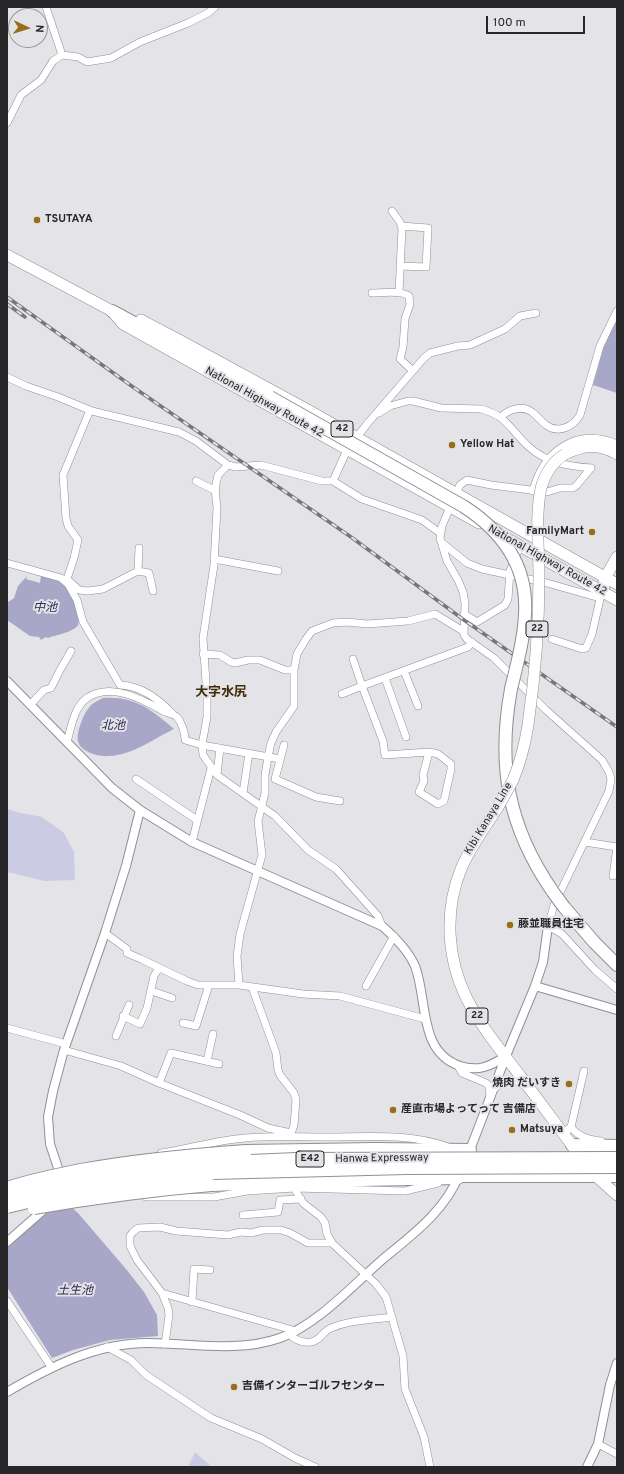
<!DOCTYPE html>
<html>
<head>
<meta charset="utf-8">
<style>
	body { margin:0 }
	#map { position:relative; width:624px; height:1474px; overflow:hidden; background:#e3e3e8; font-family:Overpass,sans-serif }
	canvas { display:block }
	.frame { position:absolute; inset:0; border:8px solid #272729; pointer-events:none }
	.north { position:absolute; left:8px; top:8px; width:40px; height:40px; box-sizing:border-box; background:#e3e3e8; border:1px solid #98989c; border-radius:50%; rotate:94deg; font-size:11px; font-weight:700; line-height:16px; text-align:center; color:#272729 }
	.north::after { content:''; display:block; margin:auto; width:14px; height:18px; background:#986d1b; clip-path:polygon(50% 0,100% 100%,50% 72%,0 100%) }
	.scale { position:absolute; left:486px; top:16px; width:99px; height:18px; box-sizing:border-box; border:2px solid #272729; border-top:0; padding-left:5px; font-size:12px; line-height:14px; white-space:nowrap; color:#272729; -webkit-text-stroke:3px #e3e3e8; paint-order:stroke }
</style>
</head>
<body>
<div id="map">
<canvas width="624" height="1474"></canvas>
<div class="frame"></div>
<div class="north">N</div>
<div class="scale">100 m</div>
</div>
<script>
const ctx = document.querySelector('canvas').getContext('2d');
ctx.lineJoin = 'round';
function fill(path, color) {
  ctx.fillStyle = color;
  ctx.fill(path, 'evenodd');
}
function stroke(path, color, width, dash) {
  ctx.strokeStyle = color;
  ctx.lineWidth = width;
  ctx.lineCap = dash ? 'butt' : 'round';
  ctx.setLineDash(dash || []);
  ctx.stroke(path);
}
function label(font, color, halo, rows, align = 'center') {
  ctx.font = font + ' Overpass,"Noto Sans JP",sans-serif';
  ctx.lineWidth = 4;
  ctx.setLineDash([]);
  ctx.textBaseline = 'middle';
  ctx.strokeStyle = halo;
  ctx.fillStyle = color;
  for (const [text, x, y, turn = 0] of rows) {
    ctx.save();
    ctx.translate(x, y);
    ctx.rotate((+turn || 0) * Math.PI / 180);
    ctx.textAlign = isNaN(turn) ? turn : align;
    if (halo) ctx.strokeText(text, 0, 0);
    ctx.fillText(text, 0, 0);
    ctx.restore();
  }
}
const green = new Path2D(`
	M 7,809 L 21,813 L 42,817 L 64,833 L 74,852 L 75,880 L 45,881 L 7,872 Z
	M 195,1452 L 212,1467 L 188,1467 Z`);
const water = new Path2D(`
	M 617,318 L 617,393 L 593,385 L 603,349 Z
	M 41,575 C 48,577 57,579 62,583 C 69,588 83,616 78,625 C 74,632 56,635 48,638 L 46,637 L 41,640 L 39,637 L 30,636 L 7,620 L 7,603 L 14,598 L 18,586 L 27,576 L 26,579 L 40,583 Z
	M 103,698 C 134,696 151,709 174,729 C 153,739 133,755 109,756 C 99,757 80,752 78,741 C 76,734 83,715 88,709 C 91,704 97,701 103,698 Z
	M 63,1200 L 78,1213 L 126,1269 L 144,1292 L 157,1315 L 158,1336 L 110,1340 L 73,1350 L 52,1358 L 7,1287 L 7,1245 Z`);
const minor = new Path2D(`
	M 46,7 L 62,55
	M 7,123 L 21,95 L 41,80 L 53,61 L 62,55 L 78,57 L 87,62 L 111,58 L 140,42 L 188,23 L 208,13 L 215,7
	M 392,211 L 400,222 L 402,228 L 399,293
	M 400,266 L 426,267 L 428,228 L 401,226
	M 372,293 C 382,293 401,290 409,296 L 410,304 L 405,319 L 403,347 L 400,359 L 412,370
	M 7,377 L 26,386 L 58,397 L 92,411 L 179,432 L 196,441 L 228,465 L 236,467 L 261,465 L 322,481 L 333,481
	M 379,413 L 390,406 L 408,401 L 413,401 L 441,408 L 481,409 C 508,416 510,430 529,447 C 547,463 568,466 591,468
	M 501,417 C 509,409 522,405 532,412 C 537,416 541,421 546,425 C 558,434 573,427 580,415 L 600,346 L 617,311
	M 228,465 L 218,475 L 215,489 L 217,508 L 214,565 L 203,638 L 207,697 L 207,717 L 202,745 L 203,755 L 217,775 L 275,816 L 308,850 L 336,869 L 378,916 L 382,926
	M 591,468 L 577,485 L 573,488 L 560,488 L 547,492 L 491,485 L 467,480 L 460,485 L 456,493 L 442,526 L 440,538 L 447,561 L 458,580 L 463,592 L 465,603 L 464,635 L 467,639 L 494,658 L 546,710 L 602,760 L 609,772 L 611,779 L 609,791 L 554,905 L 548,926 L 562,934 L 595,970 L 617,989
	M 196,481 L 216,491
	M 533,491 C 543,451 576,427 617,444
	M 440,533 L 422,520 L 362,499 L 333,481 L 347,450 L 367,424 L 424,358 L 430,353 L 458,346 L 470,345 L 505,329 L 520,316 L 536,313
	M 441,542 L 467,563 L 482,569 L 547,583 L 600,598
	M 214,559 L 278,571
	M 7,563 L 61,578 L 68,584 L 77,600 L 83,622 L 120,685 C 141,686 157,698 172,713
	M 138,571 L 139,548
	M 67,579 L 79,590 L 88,591 L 103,589 L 138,571 L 149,573 L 153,591
	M 66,582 L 74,558 L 78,540 L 68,526 L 66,518 L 63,475 L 90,410
	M 464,614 L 477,622 L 505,605 L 508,599 L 510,571 L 520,546
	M 552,639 L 582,649 L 586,648 L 592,634 L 601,595
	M 203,654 L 220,655 L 231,662 L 235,663 L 248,660 L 260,660 L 285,670 L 294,670
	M 404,671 L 418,706
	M 385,678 L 406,737
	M 342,694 L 362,686 L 353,659
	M 30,705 L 44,690 L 51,688 L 60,670 L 71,651
	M 67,742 C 71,728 74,707 87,698 C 111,682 142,699 163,711 C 167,713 174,714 177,717 C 182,723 185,733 185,740 L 202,745 L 280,759
	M 284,745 L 275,779 L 316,797 L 340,801
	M 429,752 L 423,775 L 424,781 L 419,792 L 438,804 L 444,801 L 451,769 L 451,764 L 438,754 L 429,752 L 385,755 L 383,741 L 362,686 L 468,647 L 472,642
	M 217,775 L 220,748
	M 136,779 L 197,820
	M 243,793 L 249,753
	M 192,842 L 211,768
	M 585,842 L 617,847
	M 613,876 L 617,847
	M 105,933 L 127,949 L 127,953 L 141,959 L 187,981 L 198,985 L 239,985 L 303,994 L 340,996 L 425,1019
	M 239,985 L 237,956 L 240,934 L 262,855 L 258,821 L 265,793 L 265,775 L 268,757 L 271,743 L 276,732 L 294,706 L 294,670 L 297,654 L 306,639 L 312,631 L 333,623 L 347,622 L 367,624 L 408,621 L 435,614 L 463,631
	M 366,986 L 394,936
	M 252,987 L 276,1053 L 278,1070 L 280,1075 L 294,1093 L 296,1100 L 294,1125 L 290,1137
	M 152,991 L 172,998
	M 123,1016 L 140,1024 L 147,1008 L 154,976 L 159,968
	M 183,1023 L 196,1026 L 209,985
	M 7,1028 L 66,1044
	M 116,1036 L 129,1005
	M 64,1050 L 121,1066 L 159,1083 L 240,1115 L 268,1128 L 291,1133
	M 207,1061 L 213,1034
	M 458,1066 L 462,1073 L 486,1083 L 489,1086 L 490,1097
	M 159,1083 L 171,1053 L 219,1064
	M 494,1089 C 504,1080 514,1077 525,1086
	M 571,1127 L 584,1071
	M 563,1134 L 571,1127 C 578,1137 590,1140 601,1141
	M 161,1153 C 189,1149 217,1140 245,1138 C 273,1135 301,1137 328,1137 C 368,1137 410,1133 448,1147
	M 295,1188 L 298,1195 L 303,1203 L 321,1217 L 325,1223 L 327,1234 L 332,1243 L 376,1284 L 386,1297 L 403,1356 L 405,1389 L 424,1437 L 430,1467
	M 146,1197 L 214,1197 L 247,1191 L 295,1188 L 405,1191 L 438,1183
	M 243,1215 L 278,1212 L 280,1200 L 301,1199
	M 162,1293 L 296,1331
	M 7,1301 L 52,1368
	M 192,1302 L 194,1269 L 210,1270
	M 289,1334 C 295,1340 303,1343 311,1342 C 320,1341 323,1331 331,1328 C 350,1320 371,1320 391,1317
	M 165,1344 L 169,1315 L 168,1308 L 162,1293 L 137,1260 L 130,1246 L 130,1236 L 133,1232 L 138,1228 L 160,1227 L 176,1231 L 228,1235 L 241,1232 L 251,1233 L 263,1230 L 281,1230 L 290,1233 L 308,1243 L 332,1243
	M 107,1347 L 131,1360 L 146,1375 L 211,1418 L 262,1439 L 295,1458 L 315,1467
	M 598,1444 L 617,1454`);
const tertiary = new Path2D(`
	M 7,681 L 112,788 L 140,810 L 192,842 L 382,926 C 396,938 408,950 415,966 C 428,1000 418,1052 460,1066 C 478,1072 491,1066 506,1056
	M 535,986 L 617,1010
	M 468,1155 L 506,1056 L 535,986 L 543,962 L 548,926
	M 59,1178 L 58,1168 L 50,1144 L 48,1117 L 53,1091 L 64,1050 L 105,933 L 126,866 L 140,810
	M 458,1178 L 617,1178
	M 7,1242 L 48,1206
	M 7,1392 C 50,1367 96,1343 148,1343 C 192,1343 237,1353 280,1338 C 317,1325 353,1285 383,1259 C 412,1235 445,1211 459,1175
	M 587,1467 L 598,1444 L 610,1385 L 617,1363`);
const primary = new Path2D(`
	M 565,454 C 583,445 599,443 617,454
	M 603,591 L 605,578 L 617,557
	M 498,807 C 485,827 470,847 461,869 C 444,911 447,959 467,999 C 481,1027 502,1052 521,1077 C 543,1106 564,1135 586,1164 L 598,1178 L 617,1195`);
const trunk = new Path2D(`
	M 7,255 L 112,311 L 123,324 L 479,523
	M 141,320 L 181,341 L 306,409 L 617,584
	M 497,533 L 617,600`);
const motorway = new Path2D(`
	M 112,311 L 270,397
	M 511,689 C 497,766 508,827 553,892
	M 564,907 L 594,942 L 617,965
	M 572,1145 L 617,1146
	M 246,1151 L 375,1149 L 470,1150
	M 211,1185 L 314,1181 L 458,1178`);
const rail = new Path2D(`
	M 7,297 L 133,387 L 351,537 L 464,620 L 617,727
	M 7,304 L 25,317`);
const primaryBridge = new Path2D(`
	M 498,807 C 503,798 508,789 513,780 C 520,763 525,744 528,725 C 535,677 539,625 539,576 C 539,547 535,517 541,488 C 545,474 552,462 565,454`);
const motorwayBridge = new Path2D(`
	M 270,397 L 463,506 C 502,531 528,565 525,614 C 524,639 517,664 511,689
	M 553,892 L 564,907
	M 7,1188 C 31,1180 56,1175 81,1170 C 137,1160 189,1155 246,1151
	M 7,1197 L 52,1186 L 101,1177 L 173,1166 L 227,1162 L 296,1159 L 617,1158
	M 7,1207 C 74,1190 142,1179 212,1173 L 407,1168 L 617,1167
	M 34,1208 C 92,1198 151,1190 211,1185`);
const markers = [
	[37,220,4,"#986d1b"],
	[452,445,4,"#986d1b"],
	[592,532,4,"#986d1b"],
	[510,925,4,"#986d1b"],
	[569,1084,4,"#986d1b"],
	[393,1110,4,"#986d1b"],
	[512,1130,4,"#986d1b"],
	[234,1387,4,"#986d1b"]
];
const shields = [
	[342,429,22],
	[537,629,22],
	[477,1016,22],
	[310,1159,28]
];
const shieldNames = [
	["42",342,429],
	["22",537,629],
	["22",477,1016],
	["E42",310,1159]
];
const poiNames = [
	["TSUTAYA",45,220],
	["Yellow Hat",460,445],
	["FamilyMart",584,532,"right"],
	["藤並職員住宅",518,925],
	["焼肉 だいすき",561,1084,"right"],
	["産直市場よってって 吉備店",401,1110],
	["Matsuya",520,1130],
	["吉備インターゴルフセンター",242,1387]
];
const streetNames = [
	["National Highway Route 42",264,403,29],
	["National Highway Route 42",547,561,29],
	["Kibi Kanaya Line",489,819,-59],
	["Hanwa Expressway",382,1159,-1]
];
const waterNames = [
	["中池",45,609],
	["北池",113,727],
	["土生池",75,1292]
];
const quarterNames = [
	["大字水尻",221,693]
];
fill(green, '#cccbe4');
fill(water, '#a9a7c7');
stroke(minor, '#908f94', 8);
stroke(tertiary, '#908f94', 10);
stroke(primary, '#908f94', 12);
stroke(trunk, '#908f94', 12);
stroke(motorway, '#908f94', 14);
stroke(minor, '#fff', 7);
stroke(tertiary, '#fff', 8);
stroke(primary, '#fff', 11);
stroke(trunk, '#fff', 11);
stroke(motorway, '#fff', 12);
stroke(rail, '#77777b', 3.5);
stroke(rail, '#e3e3e8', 2, [6]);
stroke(primaryBridge, '#908f94', 12, []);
stroke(motorwayBridge, '#908f94', 14, []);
stroke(primaryBridge, '#fff', 11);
stroke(motorwayBridge, '#fff', 12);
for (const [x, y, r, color] of markers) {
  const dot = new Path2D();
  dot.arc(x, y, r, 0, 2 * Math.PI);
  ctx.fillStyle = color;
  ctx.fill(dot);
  stroke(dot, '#e3e3e8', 1.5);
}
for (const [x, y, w] of shields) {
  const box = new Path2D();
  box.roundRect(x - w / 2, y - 8, w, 16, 3);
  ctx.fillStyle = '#e3e3e8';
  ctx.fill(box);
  stroke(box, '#272729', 1);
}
label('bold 10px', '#272729', null, shieldNames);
label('bold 11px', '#272729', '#e3e3e8', poiNames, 'left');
label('11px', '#272729', '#e3e3e8', streetNames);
label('italic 12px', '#2f2853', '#e3e3e8', waterNames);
label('bold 13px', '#412c06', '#e3e3e8', quarterNames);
</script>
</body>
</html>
